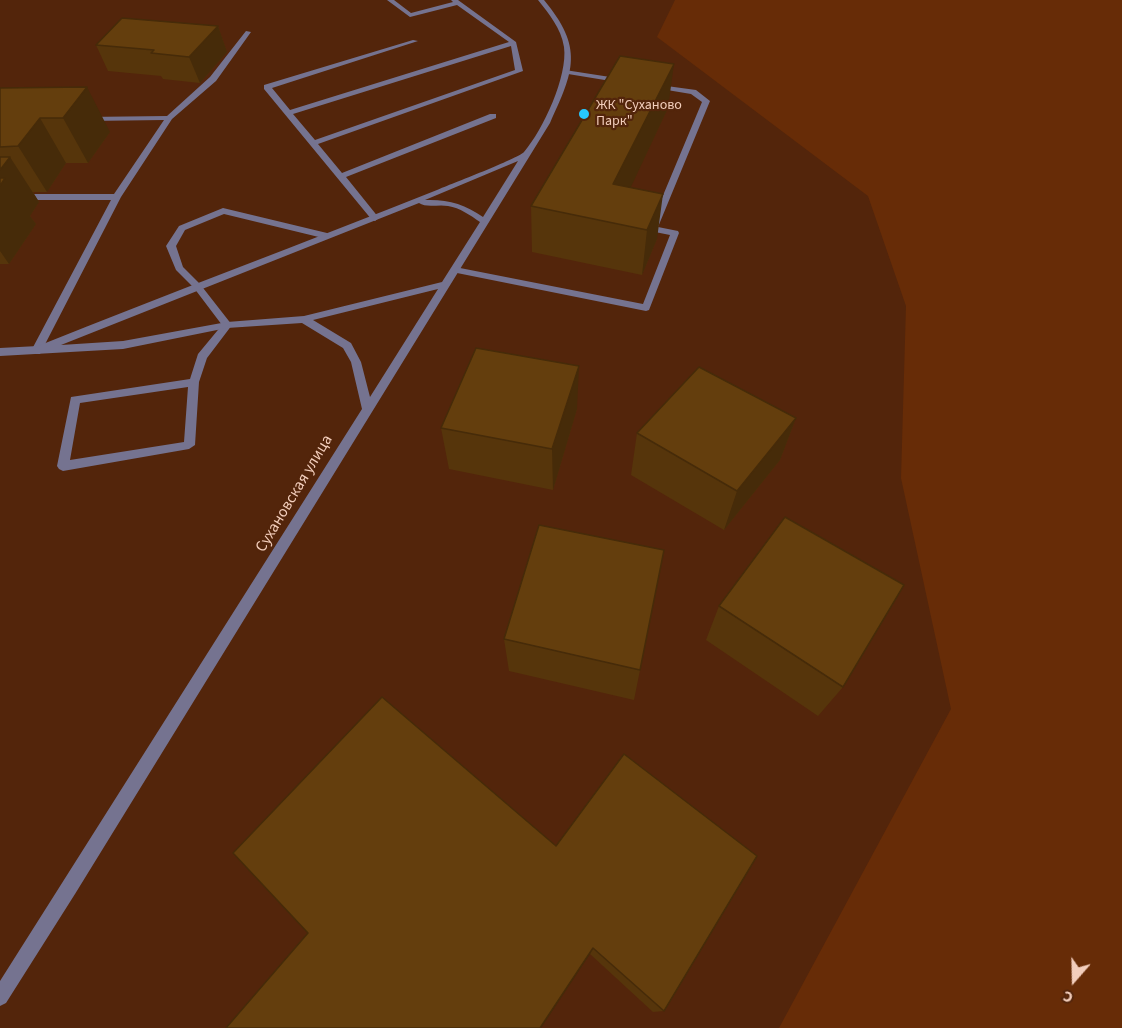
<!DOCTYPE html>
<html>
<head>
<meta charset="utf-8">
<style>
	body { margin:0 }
	#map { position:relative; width:1122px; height:1028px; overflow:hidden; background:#53250b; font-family:"Source Sans 3",sans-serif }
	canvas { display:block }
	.north { position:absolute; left:1044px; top:950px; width:60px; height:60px; -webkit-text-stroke:4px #53250b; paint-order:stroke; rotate:200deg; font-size:16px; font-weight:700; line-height:24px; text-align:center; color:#f3cebc }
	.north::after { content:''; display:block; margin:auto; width:21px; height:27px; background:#f3cebc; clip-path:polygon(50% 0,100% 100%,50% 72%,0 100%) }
</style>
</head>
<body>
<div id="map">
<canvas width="1122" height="1028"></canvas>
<div class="north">С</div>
</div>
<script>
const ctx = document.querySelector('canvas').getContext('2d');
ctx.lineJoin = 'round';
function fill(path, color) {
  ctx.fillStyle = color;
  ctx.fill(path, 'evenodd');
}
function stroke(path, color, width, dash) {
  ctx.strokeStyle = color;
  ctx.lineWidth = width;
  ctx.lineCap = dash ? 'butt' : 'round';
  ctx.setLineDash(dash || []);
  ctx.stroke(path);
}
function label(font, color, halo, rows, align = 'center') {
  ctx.font = font + ' "Source Sans 3",sans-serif';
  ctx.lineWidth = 4.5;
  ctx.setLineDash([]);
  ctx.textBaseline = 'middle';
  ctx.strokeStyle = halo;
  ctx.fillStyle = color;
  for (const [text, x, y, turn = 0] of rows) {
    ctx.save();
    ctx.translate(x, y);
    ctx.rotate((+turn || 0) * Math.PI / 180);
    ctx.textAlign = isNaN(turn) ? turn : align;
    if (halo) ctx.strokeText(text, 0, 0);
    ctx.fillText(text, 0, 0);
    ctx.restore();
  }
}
const green = new Path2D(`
	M 675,0 L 1122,0 L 1122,1028 L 779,1028 L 951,709 L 901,478 L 906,306 L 868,196 L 657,37 Z`);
const lane = new Path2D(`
	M 387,0 L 394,0 L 411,13 L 453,2 L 451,0 L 458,0 L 516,42 L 523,71 L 318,144 L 342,173 L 490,114 L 496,114 L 496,118 L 346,177 L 379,218 L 375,221 L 372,220 L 264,89 L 264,85 L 413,40 L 418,41 L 272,88 L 290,110 L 509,42 L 457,5 L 410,17 ZM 511,46 L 515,70 L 315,140 L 293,114 Z
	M 246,31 L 251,32 L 216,81 L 172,119 L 121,197 L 40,354 L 32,354 L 31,351 L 111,200 L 0,200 L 0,194 L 114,194 L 164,120 L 88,121 L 85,121 L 85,117 L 167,116 L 210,77 Z
	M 565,70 L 623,79 L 627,81 L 623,83 L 568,74 L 564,72 Z
	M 652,84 L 696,90 L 710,101 L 658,227 L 678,231 L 679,233 L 649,310 L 646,311 L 452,272 L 452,268 L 455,267 L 643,304 L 670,235 L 650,231 L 649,229 L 702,102 L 691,94 L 655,88 L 651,86 Z
	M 223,208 L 327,233 L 331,236 L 327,239 L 224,214 L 185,230 L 176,246 L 183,267 L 200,284 L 232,325 L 207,358 L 199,382 L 195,445 L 189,449 L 63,471 L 59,469 L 57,466 L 71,397 L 190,379 L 198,354 L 222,325 L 194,288 L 176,270 L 166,246 L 179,226 ZM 188,387 L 184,442 L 70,460 L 80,403 Z`);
const street = new Path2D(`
	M 538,0 L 544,0 C 584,48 574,71 550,123 L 75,894 L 6,1003 L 0,1006 L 0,981 L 362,409 L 351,362 L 343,348 L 302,323 L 227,328 L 123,349 L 0,356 L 0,348 L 38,346 C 170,293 304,243 437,190 C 451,184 517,159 524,152 C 543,130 568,76 564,47 C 561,28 549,14 538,0 ZM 518,161 L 483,217 C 465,204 447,199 425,200 ZM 419,203 C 426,208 439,204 448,206 C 460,208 470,215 480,222 L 442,282 L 304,316 L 227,322 L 123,341 L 61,345 ZM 438,289 L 370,397 L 361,362 L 351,343 L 313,320 Z`);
const wall = new Path2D(`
	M 218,26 L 227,52 L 200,83 L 163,79 L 161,76 L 108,71 L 96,45 Z
	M 0,88 L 110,132 L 88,163 L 66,163 L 47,192 L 33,192 L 39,202 L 30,216 L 36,224 L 9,264 L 0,264 Z
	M 668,108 L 630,188 L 657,239 L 642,275 L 532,252 L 531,206 Z
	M 577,409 L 553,490 L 449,469 L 441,428 Z
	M 796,418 L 780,460 L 724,530 L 631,475 L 637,433 Z
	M 719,606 L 843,687 L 818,716 L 706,640 Z
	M 504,639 L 640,670 L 634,700 L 509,671 Z
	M 556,846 L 664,1011 L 653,1012 L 590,954 Z`);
const shadedWall = new Path2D(`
	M 218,26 L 227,52 L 200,83 L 189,57 Z
	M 674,64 L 668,108 L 614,223 L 613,184 Z
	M 87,87 L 110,132 L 88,163 L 63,118 Z
	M 40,118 L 66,163 L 47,192 L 18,146 Z
	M 10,157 L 39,202 L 30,216 L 36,224 L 9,264 L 0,251 L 0,170 Z
	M 663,194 L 657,239 L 642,275 L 647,230 Z
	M 579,366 L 577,409 L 553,490 L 552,449 Z
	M 796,418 L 780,460 L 724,530 L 737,491 Z
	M 593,948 L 590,954 L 541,1028 L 540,1028 Z`);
const building = new Path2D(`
	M 122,18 L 218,26 L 189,57 L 151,53 L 154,50 L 96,45 Z
	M 620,56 L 674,64 L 613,184 L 663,194 L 647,230 L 531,206 Z
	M 87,87 L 63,118 L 40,118 L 18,146 L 0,147 L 0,88 Z
	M 0,157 L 10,157 L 0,170 Z
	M 0,178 L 5,178 L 0,186 Z
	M 476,348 L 579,366 L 552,449 L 441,428 Z
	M 699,367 L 796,418 L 737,491 L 637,433 Z
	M 785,517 L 904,585 L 843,687 L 719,606 Z
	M 539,525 L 664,550 L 640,670 L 504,639 Z
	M 382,697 L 556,846 L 624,754 L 757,856 L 664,1011 L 593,948 L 540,1028 L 226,1028 L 308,933 L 233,853 Z`);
const markers = [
	[584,114,6,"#27c8ff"]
];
const farPoinames = [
	["ЖК \"Суханово",596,106],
	["Парк\"",596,122]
];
const streetNames = [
	["Сухановская улица",295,494,-59]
];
fill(green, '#672c07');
fill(lane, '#757390');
fill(street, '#757390');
fill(wall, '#56350b');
fill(shadedWall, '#462b09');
fill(building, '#643e0d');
stroke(building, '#462b09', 1.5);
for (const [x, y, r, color] of markers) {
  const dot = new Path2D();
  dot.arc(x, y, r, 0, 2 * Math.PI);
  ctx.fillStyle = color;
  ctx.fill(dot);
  stroke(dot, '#53250b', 2);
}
label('14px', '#f3cebc', '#53250b', farPoinames, 'left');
label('16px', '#f3cebc', '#53250b', streetNames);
</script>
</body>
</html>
